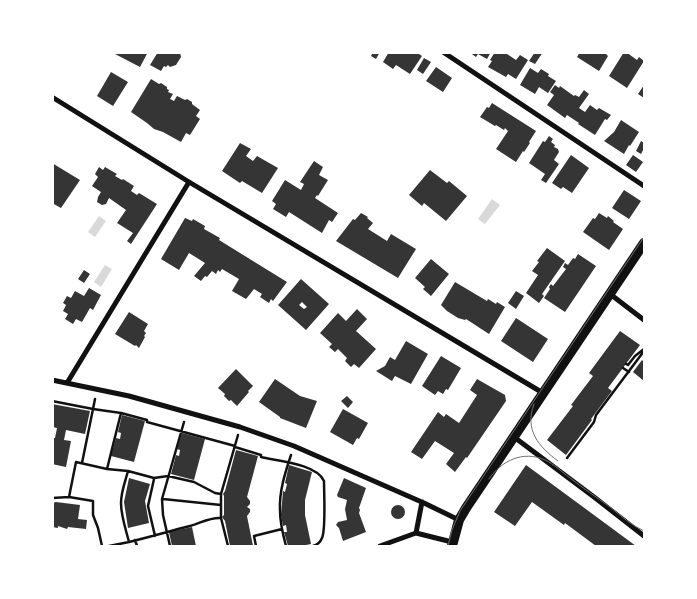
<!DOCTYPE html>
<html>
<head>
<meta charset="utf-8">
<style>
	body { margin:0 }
	#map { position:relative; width:697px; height:599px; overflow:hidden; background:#fff; font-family:Lato,sans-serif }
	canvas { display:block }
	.frame { position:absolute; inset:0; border:54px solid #fff; pointer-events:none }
</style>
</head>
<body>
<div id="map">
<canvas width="697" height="599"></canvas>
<div class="frame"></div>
</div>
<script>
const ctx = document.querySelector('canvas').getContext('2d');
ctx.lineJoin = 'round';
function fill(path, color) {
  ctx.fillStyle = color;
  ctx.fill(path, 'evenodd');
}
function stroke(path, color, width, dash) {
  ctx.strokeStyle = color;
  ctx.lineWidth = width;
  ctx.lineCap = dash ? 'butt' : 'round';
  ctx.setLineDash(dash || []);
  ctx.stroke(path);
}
const water = new Path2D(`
	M 492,199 L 500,205 L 485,224 L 478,219 Z
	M 99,216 L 106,221 L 95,237 L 88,232 Z
	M 105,265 L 112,269 L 101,287 L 94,282 Z`);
const building = new Path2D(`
	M 115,52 L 148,52 L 140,67 L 115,54 Z
	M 158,52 L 180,52 L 181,57 L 176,65 L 170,67 L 168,65 L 166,67 L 164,66 L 161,71 L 150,65 Z
	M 373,52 L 380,52 L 376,59 L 371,56 Z
	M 389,52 L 393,54 L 394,52 L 416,52 L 422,56 L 410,74 L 396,65 L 393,69 L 383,62 Z
	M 469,52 L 491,52 L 487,59 L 478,54 L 476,57 Z
	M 495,52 L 504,52 L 516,60 L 520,55 L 528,60 L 516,79 L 508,74 L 506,77 L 488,67 L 492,61 L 490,60 Z
	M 535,52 L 543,52 L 535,64 L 529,61 Z
	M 580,52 L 607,52 L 606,54 L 608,56 L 599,71 L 577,57 Z
	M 624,52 L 626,52 L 637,60 L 639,57 L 644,61 L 627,88 L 609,76 Z
	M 424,58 L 431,62 L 423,74 L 417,70 Z
	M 436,67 L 452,78 L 443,92 L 426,81 Z
	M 530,68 L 538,73 L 541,69 L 549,74 L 548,76 L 556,81 L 548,93 L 539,87 L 535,94 L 520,85 Z
	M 111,72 L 128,82 L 113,106 L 97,96 Z
	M 151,79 L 159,84 L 161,83 L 167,87 L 167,89 L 169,90 L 168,92 L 173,94 L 170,99 L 174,101 L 177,96 L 185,100 L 187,99 L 192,102 L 192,104 L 200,110 L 196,116 L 200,119 L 190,135 L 186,133 L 181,142 L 163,132 L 154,129 L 147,123 L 131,112 Z
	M 555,85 L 559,88 L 560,86 L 574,96 L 575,95 L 579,97 L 584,90 L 589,94 L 579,108 L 585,112 L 590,105 L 597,110 L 599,108 L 611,115 L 607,120 L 605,119 L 595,135 L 578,124 L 579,123 L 567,115 L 565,118 L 547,105 L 554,95 L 550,92 Z
	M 644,85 L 644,98 L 638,94 Z
	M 492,103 L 536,131 L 529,142 L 530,143 L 524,152 L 523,151 L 516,162 L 496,149 L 508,131 L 505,128 L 504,130 L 496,125 L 495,126 L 480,117 L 487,107 L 489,108 Z
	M 621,120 L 639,132 L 630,146 L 629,145 L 624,154 L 604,141 L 614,132 Z
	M 549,136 L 553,139 L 551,142 L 555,145 L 554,147 L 558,149 L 559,152 L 554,160 L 559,164 L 546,183 L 541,180 L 545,174 L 529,163 L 543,141 L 545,142 Z
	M 641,141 L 644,143 L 644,148 L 641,154 L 636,151 Z
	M 240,143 L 251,149 L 246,156 L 253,161 L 257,156 L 278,168 L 262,193 L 242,181 L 240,183 L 222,171 Z
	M 571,155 L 589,168 L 572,193 L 563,187 L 561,189 L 552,183 Z
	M 633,155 L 643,162 L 636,172 L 626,165 Z
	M 314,161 L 323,167 L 319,175 L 328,180 L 318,196 L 317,195 L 315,198 L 338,213 L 332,222 L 329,220 L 322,233 L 289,212 L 286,217 L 273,209 L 276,204 L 272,201 L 285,180 L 301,190 L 304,184 L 300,182 Z
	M 52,163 L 80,180 L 61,208 L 52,203 Z
	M 99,167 L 103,170 L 105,167 L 117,174 L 115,176 L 122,180 L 123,179 L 134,186 L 131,191 L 137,195 L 139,193 L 157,204 L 131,244 L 127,241 L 133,233 L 117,223 L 126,210 L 109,198 L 106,204 L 102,205 L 97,202 L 98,197 L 101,192 L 92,186 L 98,177 L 95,174 Z
	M 430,170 L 447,183 L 449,181 L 467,196 L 446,221 L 424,203 L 422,206 L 409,195 Z
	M 624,190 L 641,201 L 629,219 L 612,208 Z
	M 361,213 L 368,217 L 367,218 L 373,223 L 368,229 L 387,241 L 391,234 L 416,249 L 398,278 L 336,241 L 353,219 L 355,220 Z
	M 599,213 L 607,218 L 608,216 L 614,221 L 613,222 L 623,229 L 609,250 L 583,232 L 593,218 L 595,219 Z
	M 185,218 L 192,221 L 193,219 L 205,226 L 204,229 L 220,238 L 219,240 L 287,282 L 273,301 L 271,299 L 269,303 L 260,297 L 262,294 L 254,289 L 246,299 L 232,291 L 239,279 L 222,269 L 220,272 L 218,270 L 216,274 L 212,271 L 207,277 L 205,276 L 201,281 L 194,276 L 205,263 L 189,253 L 179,270 L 161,259 Z
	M 547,248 L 565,261 L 542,294 L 544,296 L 539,303 L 526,293 L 538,275 L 532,271 L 539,262 L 537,261 Z
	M 578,254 L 596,266 L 565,312 L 544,298 L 550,289 L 549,287 L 551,284 L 553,286 L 566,269 L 563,267 L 565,263 L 568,265 L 573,258 L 575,259 Z
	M 431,259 L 449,274 L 431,296 L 423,289 L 425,287 L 415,278 Z
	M 84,270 L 90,274 L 84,283 L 78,279 Z
	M 301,279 L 329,304 L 306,330 L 278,305 ZM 302,302 L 307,307 L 304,309 L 299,305 Z
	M 455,282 L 487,301 L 488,299 L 496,304 L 497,302 L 505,307 L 489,334 L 466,319 L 465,320 L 458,318 L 447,311 L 441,305 Z
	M 89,288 L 101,295 L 93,310 L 90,308 L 82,322 L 76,319 L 73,324 L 65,319 L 68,314 L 63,311 L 66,305 L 63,303 L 67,296 L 71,298 L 75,291 L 84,296 Z
	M 516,291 L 524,296 L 516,309 L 508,303 Z
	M 357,309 L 367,319 L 356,331 L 376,349 L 359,368 L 354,364 L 351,367 L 345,361 L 347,358 L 338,349 L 335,352 L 329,347 L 332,344 L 320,333 L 338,313 L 346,321 Z
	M 129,312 L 148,324 L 144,331 L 146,333 L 144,336 L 145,337 L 139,348 L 136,345 L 135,346 L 115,334 Z
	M 516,318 L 548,339 L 533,362 L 501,341 Z
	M 620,331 L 640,345 L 608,388 L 612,391 L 591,419 L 592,420 L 566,455 L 547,440 L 573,406 L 571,405 L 593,376 L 589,373 Z
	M 406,341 L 428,354 L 411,384 L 395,376 L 392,381 L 376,371 L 385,366 L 390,357 L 395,360 Z
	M 441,356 L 461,368 L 448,390 L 446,389 L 443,394 L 438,391 L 435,395 L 422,386 Z
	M 642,360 L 644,362 L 644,381 L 633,372 Z
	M 236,369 L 253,386 L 248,391 L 249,392 L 237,406 L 231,400 L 229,401 L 224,396 L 225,394 L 218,388 Z
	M 275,379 L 300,396 L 317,401 L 306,428 L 280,418 L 280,417 L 259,402 Z
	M 477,379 L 505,395 L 506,401 L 467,458 L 466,457 L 455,472 L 446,464 L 454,453 L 435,441 L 422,459 L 411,452 L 438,412 L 444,417 L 446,414 L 459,423 L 477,395 L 470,390 Z
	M 347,396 L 353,402 L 348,408 L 341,401 Z
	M 52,404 L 90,411 L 85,434 L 66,430 L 64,440 L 71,441 L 66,467 L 52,464 L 52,438 L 55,438 L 57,428 L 52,427 Z
	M 343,409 L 368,423 L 359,439 L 357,438 L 353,445 L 330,432 Z
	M 122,415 L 145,421 L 134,462 L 111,456 L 116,438 L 120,439 L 121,433 L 118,432 Z
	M 182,433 L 205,439 L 194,480 L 171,474 L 176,455 L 179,456 L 180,450 L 177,449 Z
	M 236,450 L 258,456 L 247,497 L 250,501 L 250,504 L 247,507 L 250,509 L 250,512 L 247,516 L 253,546 L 230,546 L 225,521 L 222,517 L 224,515 L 224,496 L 223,494 L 225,491 Z
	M 289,465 L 312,472 L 305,500 L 305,515 L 311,544 L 301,546 L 288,546 L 284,532 L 287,532 L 286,525 L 283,526 L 281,515 L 283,491 L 285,492 L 287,484 L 285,483 Z
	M 526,465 L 579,504 L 636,546 L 596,546 L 565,523 L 564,525 L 532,502 L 515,526 L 494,512 Z
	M 129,478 L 150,484 L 145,501 L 149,523 L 128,528 L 124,502 Z
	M 344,478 L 366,488 L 359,508 L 360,510 L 359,513 L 366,532 L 343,541 L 339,528 L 336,525 L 338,522 L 347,520 L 345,509 L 347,500 L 338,497 L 337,495 Z
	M 56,502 L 80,505 L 78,519 L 87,520 L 86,529 L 68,527 L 67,529 L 58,526 L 58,528 L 52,527 L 52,503 Z
	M391 512a7 7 0 1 1 14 0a7 7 0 1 1-14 0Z
	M 192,527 L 196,546 L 172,546 L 169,532 Z`);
const path = new Path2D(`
	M 626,364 L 628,365 L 635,356 L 644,349
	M 623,368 L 629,372
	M 52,401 L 93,409 L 95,399
	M 121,413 L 147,420 L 147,422 L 235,446
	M 235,447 L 261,455 L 261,457 C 278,461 317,464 324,481 C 324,493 326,530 322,538 C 320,543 317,545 313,546
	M 567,458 L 594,422 L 596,415 L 644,351
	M 82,463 L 93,409 L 121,413 L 107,469
	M 154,479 L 148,506 L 155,536
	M 221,494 L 215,493 L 194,482 L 168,476 L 154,478 L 128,471 C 125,482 121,492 121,503 C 121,516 126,530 129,542 C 150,537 170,531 190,526 C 201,523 210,517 221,518 L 221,494 L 238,435
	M 52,498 L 69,497
	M 163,499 L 221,505
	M 221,518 L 228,546
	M 135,540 L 137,546
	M 102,546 L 98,528 L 93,515 L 93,501 L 69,497 L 76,462 L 107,469 L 128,471
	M 109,546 L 129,542
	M 170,546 L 163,515 L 162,499 L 184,422
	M 256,546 L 254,536 L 282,529
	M 286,546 C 283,535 280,522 280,510 C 279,492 285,473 291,455`);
const minor = new Path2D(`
	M 443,52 L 644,186
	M 52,97 L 189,182 L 543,393
	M 610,294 L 644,320
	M 52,380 L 129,396 L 240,427 L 294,446 L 424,503 L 459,520
	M 67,383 L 189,182
	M 514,437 L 594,497 L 644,536
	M 416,533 L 422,502
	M 380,546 L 416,533 L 452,542`);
const secondary = new Path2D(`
	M 452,546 L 459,520 L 466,508 L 644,243`);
const tram = new Path2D(`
	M 534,404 C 524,430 539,447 558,461
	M 489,479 C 501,461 523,450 545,460 C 554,464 562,472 570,478 C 583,488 596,497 610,507 C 621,516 631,525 644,531
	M 448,546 L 452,530 L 460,511 L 644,237`);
fill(water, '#d9d9d9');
fill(building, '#353535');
stroke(path, '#111', 2.5);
stroke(minor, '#111', 5);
stroke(secondary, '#111', 10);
stroke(tram, '#707070', 1);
</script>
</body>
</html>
